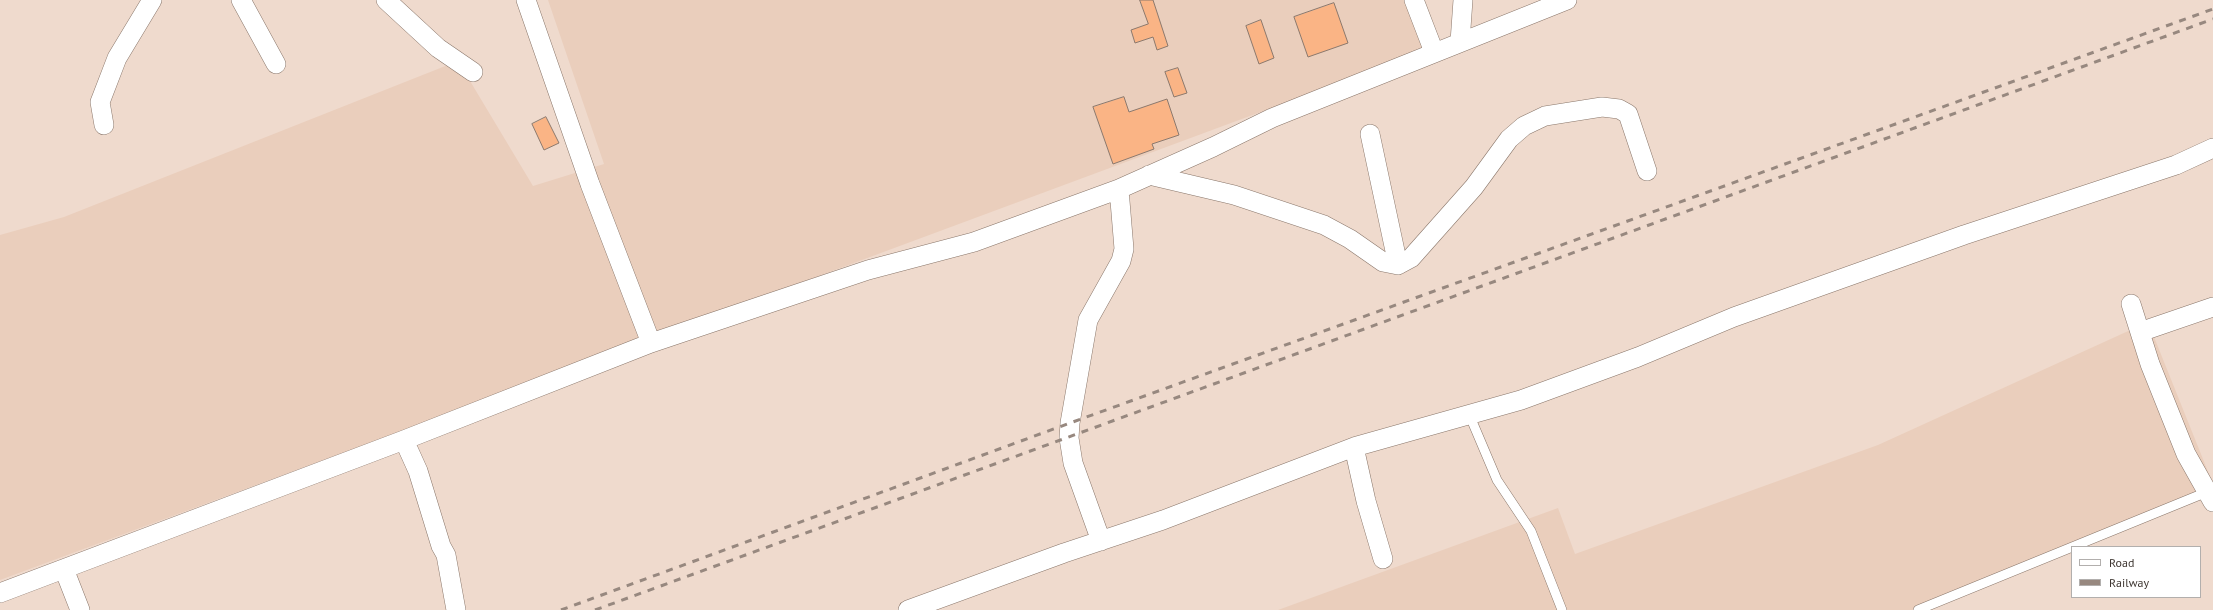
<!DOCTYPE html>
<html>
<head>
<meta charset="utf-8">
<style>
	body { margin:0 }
	#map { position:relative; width:2213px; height:610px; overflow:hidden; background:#efdacd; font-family:"PT Sans",sans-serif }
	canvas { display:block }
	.legend { position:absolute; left:2071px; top:546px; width:130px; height:52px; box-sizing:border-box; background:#fff; border:1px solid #b2afad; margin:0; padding:5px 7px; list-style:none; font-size:12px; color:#3e3631 }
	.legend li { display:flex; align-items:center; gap:8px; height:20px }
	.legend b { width:20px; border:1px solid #b2afad }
</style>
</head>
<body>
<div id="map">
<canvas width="2213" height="610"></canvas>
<ul class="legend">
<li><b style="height:5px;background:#fff"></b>Road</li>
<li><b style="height:5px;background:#97887f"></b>Railway</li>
</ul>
</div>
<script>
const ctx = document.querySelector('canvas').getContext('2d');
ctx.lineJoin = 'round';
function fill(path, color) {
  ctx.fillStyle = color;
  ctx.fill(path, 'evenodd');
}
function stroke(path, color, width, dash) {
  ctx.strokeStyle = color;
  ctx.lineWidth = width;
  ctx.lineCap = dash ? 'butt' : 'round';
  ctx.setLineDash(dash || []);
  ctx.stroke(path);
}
const built = new Path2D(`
	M 548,0 L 1415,0 L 1433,48 L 0,580 L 0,235 L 64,217 L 458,61 L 533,186 L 604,164 Z
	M 2148,322 L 2213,484 L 2213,491 L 1924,610 L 1278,610 L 1558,508 L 1575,554 L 1878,445 Z`);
const building = new Path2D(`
	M 1140,0 L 1153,0 L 1168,46 L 1157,50 L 1153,37 L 1135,43 L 1131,30 L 1148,24 Z
	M 1334,3 L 1348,43 L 1308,57 L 1294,17 Z
	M 1261,20 L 1274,58 L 1259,64 L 1246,26 Z
	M 1178,68 L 1187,93 L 1174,97 L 1165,72 Z
	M 1124,97 L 1129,112 L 1167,99 L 1179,135 L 1152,144 L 1154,149 L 1113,164 L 1093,107 Z
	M 546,117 L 559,143 L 544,150 L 532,124 Z`);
const lane = new Path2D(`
	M 1469,414 L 1497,480 L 1531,531 L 1562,610
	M 1918,610 L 2207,492`);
const street = new Path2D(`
	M 241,0 L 276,64
	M 386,0 L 438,48 L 473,72
	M 526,0 L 590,184 L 651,343
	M 1414,0 L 1434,52
	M 1460,42 L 1463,0
	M 104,125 L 100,102 L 102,97 L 117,58 L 152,0
	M 1370,134 L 1398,265
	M 1149,175 L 1234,195 L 1324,225 L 1350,239 L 1383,262 L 1398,265 L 1411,258 L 1474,187 L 1509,139 L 1524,126 L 1545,116 L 1602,107 L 1619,109 L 1628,114 L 1647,171
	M 2131,304 L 2150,364 L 2186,454 L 2213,502
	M 2140,332 L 2213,307
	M 404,440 L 418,471 L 441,546 L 446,555 L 456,610
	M 1354,447 L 1366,501 L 1383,559
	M 1101,541 L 1073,463 L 1069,438 L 1070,423 L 1088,320 L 1121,261 L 1124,249 L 1119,189
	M 64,569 L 80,610
	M 0,593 L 404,440 L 651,343 L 868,270 L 974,242 L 1119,189 L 1213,147 L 1272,118 L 1567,0
	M 908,610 L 1064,553 L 1163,520 L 1354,447 L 1521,400 L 1638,357 L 1734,317 L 1964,235 L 2176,165 L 2213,148`);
const rail = new Path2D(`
	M 561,610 L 1070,423 L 2213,9
	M 595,610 L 2213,19`);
fill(built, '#eacebc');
fill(building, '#fab485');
stroke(building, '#8c796d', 1);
stroke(lane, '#89766a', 10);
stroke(street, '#89766a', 20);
stroke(lane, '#fff', 9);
stroke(street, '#fff', 19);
stroke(rail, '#97887f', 3, [7, 7]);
</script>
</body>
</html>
